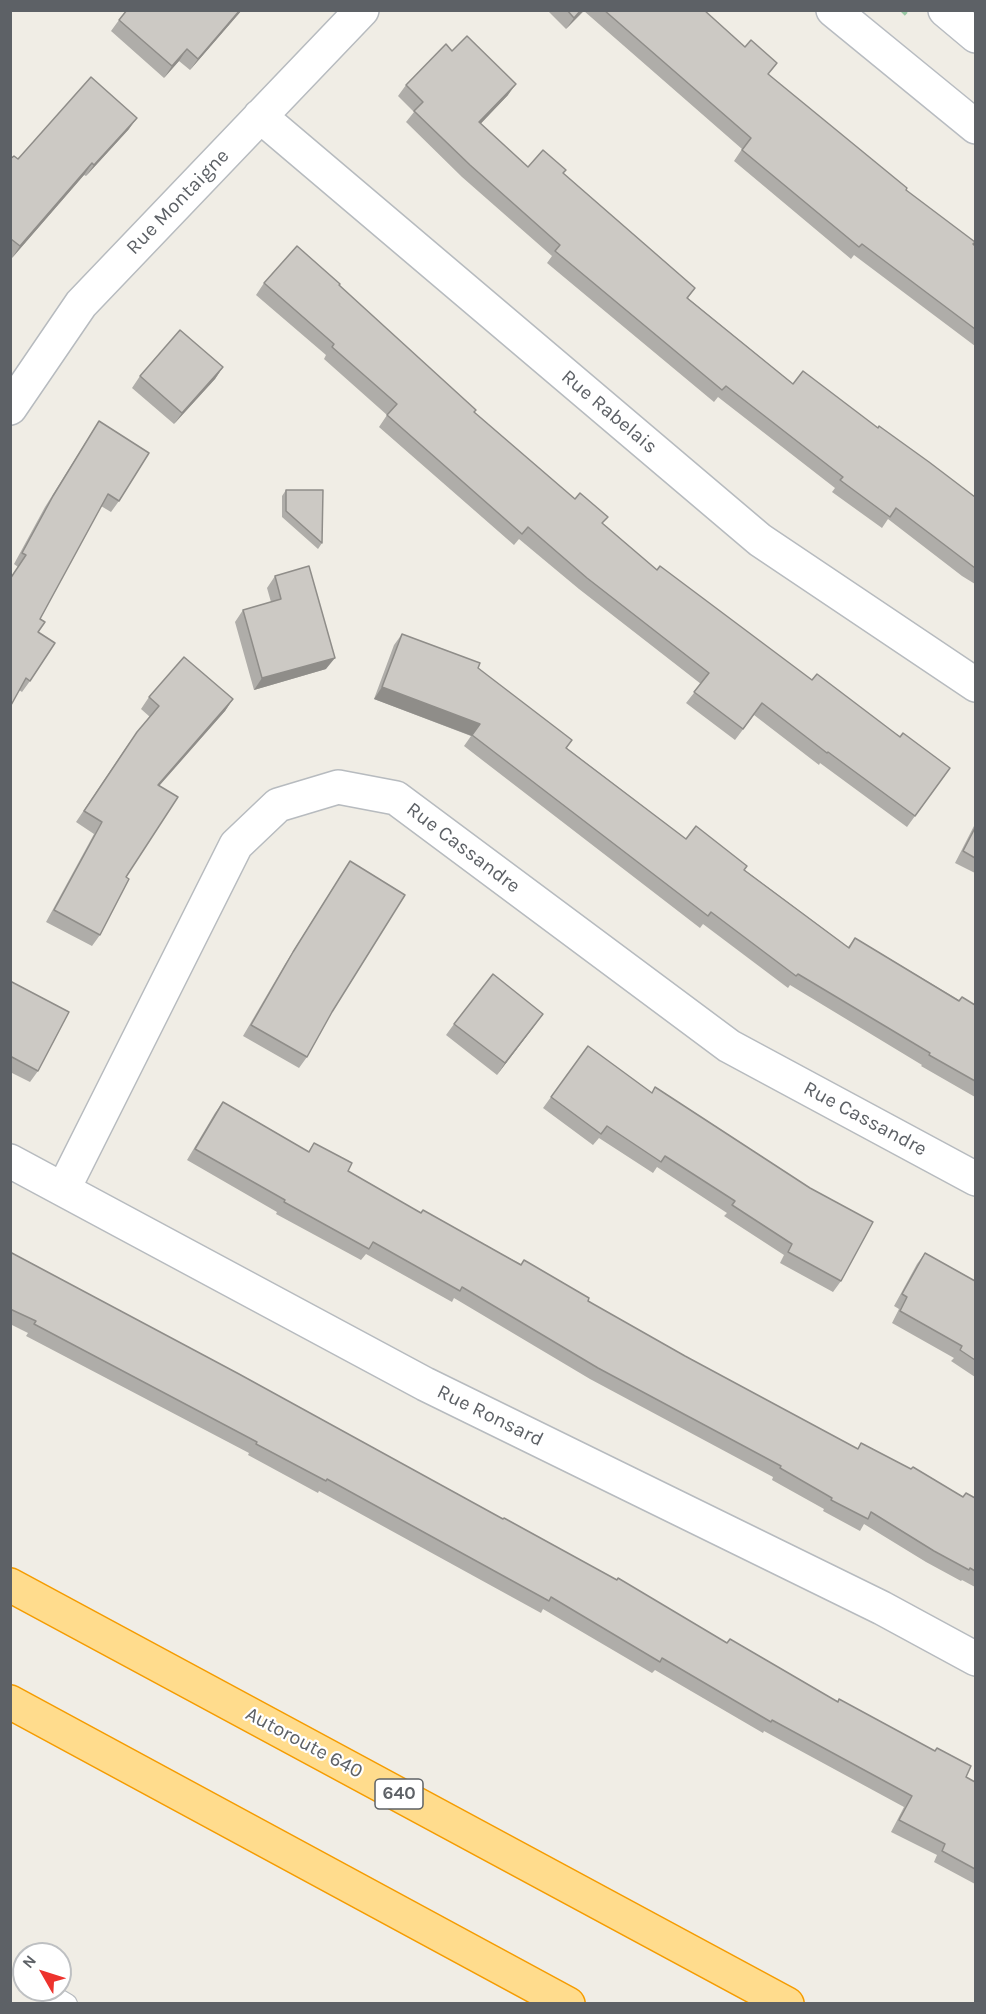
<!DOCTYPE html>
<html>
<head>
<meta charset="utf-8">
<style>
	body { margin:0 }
	#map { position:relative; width:986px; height:2014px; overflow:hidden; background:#f0ede5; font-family:Karla,sans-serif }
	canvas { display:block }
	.frame { position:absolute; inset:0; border:12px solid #5d6166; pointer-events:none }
	.north { position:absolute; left:12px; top:1942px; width:60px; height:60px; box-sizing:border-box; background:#fff; border:2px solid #bec0c2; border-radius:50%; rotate:309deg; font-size:16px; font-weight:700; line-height:24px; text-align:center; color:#5d6166 }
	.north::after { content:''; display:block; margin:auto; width:21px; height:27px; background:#ed332d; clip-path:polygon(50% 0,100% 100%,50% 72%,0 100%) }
</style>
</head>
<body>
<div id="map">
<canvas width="986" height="2014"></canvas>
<div class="frame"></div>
<div class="north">N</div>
</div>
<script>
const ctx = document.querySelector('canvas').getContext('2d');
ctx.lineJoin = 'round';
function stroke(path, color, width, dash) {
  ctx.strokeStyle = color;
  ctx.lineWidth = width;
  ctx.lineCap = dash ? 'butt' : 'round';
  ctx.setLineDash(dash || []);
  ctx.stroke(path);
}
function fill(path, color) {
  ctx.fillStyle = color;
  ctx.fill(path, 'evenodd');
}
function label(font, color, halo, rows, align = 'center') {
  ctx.font = font + ' Karla,sans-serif';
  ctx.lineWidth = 4.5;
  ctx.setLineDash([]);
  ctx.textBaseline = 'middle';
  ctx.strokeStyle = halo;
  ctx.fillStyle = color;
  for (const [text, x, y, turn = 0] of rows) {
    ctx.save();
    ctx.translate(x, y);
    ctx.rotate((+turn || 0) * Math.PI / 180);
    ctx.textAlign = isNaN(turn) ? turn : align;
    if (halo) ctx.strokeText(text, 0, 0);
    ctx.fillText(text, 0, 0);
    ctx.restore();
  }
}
const path = new Path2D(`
	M 902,10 L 908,16`);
const lane = new Path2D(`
	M 50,1994 L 67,2004`);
const street = new Path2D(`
	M 260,116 L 760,540 L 976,685
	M 10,408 L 81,304 L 362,10
	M 10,1161 L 425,1384 L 882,1608 L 976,1659
	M 64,1188 L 236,845 L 278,805 L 338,787 L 396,798 L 729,1046 L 976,1179`);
const secondary = new Path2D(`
	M 833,10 L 976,127
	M 945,10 L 976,36`);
const highway = new Path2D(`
	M 10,1585 L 787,2004
	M 10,1702 L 568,2004`);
const wall = new Path2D(`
	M 242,10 L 190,70 L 179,61 L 164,78 L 111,31 L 119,20 Z
	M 547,10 L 704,10 L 769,75 L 906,190 L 975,246 L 975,346 L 854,255 L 851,259 L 734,161 L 742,149 L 584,11 L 566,29 Z
	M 452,51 L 508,95 L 480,124 L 528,167 L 563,173 L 695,288 L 688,298 L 793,384 L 878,428 L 975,497 L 975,584 L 962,576 L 888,519 L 882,528 L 832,492 L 835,488 L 718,397 L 714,402 L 547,263 L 552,256 L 462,177 L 406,122 L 414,112 L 398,96 L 406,85 Z
	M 129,129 L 86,176 L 84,175 L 12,258 L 10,257 L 10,159 L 18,159 Z
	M 264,283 L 339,285 L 474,413 L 657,570 L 812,680 L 950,768 L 907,827 L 820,763 L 819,765 L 754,715 L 735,740 L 686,703 L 701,684 L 579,589 L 519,539 L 514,545 L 379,427 L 387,415 L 324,359 L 326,355 L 256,295 Z
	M 223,367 L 215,379 L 174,424 L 132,388 L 140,376 Z
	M 99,421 L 119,501 L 111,512 L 101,506 L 40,619 L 30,681 L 22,692 L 19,690 L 18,567 L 14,564 L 45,507 Z
	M 286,490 L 322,543 L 318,549 L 282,517 L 282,496 Z
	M 275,576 L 326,669 L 254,690 L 235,622 L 243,610 L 271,602 L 267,588 Z
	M 402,634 L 478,668 L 567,748 L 686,839 L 745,870 L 848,947 L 855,938 L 959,1000 L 975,1005 L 975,1097 L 921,1066 L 922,1065 L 790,985 L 788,988 L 703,924 L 700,928 L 464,746 L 471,736 L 374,699 L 394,645 Z
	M 149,697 L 233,699 L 225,711 L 160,785 L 126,877 L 100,935 L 92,946 L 46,922 L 94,834 L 76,822 L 129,743 L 150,717 L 141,709 Z
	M 975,824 L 975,873 L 955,863 Z
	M 350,861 L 332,1012 L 307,1057 L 299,1068 L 243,1036 L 285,964 Z
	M 10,981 L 38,1071 L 30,1082 L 10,1072 Z
	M 454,1024 L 535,1025 L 497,1075 L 446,1035 Z
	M 588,1046 L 841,1281 L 833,1292 L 780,1263 L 784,1255 L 724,1216 L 727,1213 L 657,1167 L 653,1173 L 599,1138 L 593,1145 L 543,1108 Z
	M 223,1102 L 308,1152 L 314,1143 L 348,1171 L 421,1213 L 521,1264 L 588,1301 L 685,1356 L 857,1449 L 861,1443 L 963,1497 L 966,1493 L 975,1498 L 975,1587 L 962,1580 L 961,1581 L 926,1562 L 864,1524 L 860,1531 L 823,1511 L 824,1509 L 772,1480 L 773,1477 L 590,1379 L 454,1298 L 452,1302 L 366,1254 L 361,1260 L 276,1214 L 277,1212 L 187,1160 L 215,1113 Z
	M 10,1252 L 727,1643 L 975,1782 L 975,1884 L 934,1862 L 937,1855 L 891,1832 L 904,1807 L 764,1731 L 763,1733 L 655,1670 L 652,1673 L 543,1609 L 541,1613 L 319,1491 L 318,1493 L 248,1455 L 249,1453 L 26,1336 L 28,1333 L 10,1324 Z
	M 925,1253 L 975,1281 L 975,1377 L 951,1361 L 954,1358 L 892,1323 L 899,1309 L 894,1306 L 917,1264 Z`);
const shadedWall = new Path2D(`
	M 240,10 L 242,10 L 190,70 L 198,59 Z
	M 581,10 L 584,10 L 566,29 L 574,18 Z
	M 187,49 L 179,61 L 164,78 L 172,66 Z
	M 516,84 L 508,95 L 471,134 L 479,122 Z
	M 137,118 L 129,129 L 86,176 L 94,165 Z
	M 92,163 L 84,175 L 12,258 L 20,246 Z
	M 223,367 L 215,379 L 174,424 L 182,413 Z
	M 335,658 L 326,669 L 254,690 L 262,678 Z
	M 382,687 L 480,724 L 472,736 L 374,699 Z
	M 233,699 L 225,711 L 150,796 L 158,785 Z
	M 543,1014 L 535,1025 L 497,1075 L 505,1063 Z`);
const building = new Path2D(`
	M 127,10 L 240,10 L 198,59 L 187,49 L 172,66 L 119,20 Z
	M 567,10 L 581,10 L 574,18 Z
	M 604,10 L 704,10 L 745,47 L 751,40 L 777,63 L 768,74 L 907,188 L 906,190 L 975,242 L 973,244 L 975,246 L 975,329 L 862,244 L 859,247 L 742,150 L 751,138 Z
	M 467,36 L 516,84 L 479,122 L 528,167 L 543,150 L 566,170 L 563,173 L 695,288 L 687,298 L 793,384 L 803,371 L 878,428 L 879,426 L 929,462 L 975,497 L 975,568 L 896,508 L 890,517 L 840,480 L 843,477 L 726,386 L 722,390 L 555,251 L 560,245 L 470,165 L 414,111 L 423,102 L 406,85 L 446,44 L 452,51 Z
	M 91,77 L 137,118 L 94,165 L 92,163 L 20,246 L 11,239 L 10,240 L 10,159 L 14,156 L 18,159 Z
	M 297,246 L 340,284 L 339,285 L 476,410 L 474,412 L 575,499 L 580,493 L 608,517 L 602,523 L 657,570 L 660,566 L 812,680 L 817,674 L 900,737 L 903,733 L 950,768 L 915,816 L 828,752 L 827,753 L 762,703 L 743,729 L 694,692 L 709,673 L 587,578 L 528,527 L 522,534 L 387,415 L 397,404 L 332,347 L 334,344 L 264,283 Z
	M 180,330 L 223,367 L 182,413 L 140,376 Z
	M 99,421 L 149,453 L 119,501 L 108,494 L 40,619 L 45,622 L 38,632 L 55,643 L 30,681 L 26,678 L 10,707 L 10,579 L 26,555 L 22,553 L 53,496 Z
	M 286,490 L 323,490 L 322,543 L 286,511 Z
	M 309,566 L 335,658 L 262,678 L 243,610 L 281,599 L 275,576 Z
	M 402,634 L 480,663 L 478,668 L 572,740 L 566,748 L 686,839 L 696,826 L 747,866 L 744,870 L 849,948 L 855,938 L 959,1001 L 962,997 L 975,1005 L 975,1081 L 929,1055 L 930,1053 L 798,974 L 796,976 L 711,912 L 708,916 L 472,735 L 480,724 L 382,687 Z
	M 184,657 L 233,699 L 158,785 L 178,797 L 126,877 L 129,879 L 100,935 L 54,910 L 102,822 L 84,811 L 137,732 L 159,706 L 149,697 Z
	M 975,828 L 975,858 L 963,851 Z
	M 350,861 L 405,895 L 332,1012 L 307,1057 L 251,1025 L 293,952 Z
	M 493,974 L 543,1014 L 505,1063 L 454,1024 Z
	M 10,981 L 69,1012 L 38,1071 L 10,1056 Z
	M 588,1046 L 652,1093 L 655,1087 L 810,1188 L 873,1222 L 841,1281 L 788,1252 L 792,1244 L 732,1205 L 735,1201 L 665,1156 L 661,1162 L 607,1126 L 601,1134 L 551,1097 Z
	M 223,1102 L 309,1152 L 314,1143 L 352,1163 L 348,1171 L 421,1213 L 423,1210 L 521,1265 L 524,1260 L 589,1298 L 588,1301 L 685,1356 L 858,1449 L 861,1443 L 911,1469 L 913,1467 L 963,1497 L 966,1493 L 975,1498 L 975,1571 L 970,1568 L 969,1570 L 934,1551 L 871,1512 L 868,1519 L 831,1500 L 832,1498 L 780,1468 L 781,1466 L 598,1368 L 462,1287 L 460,1291 L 373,1242 L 369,1249 L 284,1202 L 285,1200 L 195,1149 Z
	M 10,1252 L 239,1374 L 503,1519 L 504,1518 L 617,1580 L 618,1578 L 727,1643 L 730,1639 L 838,1702 L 839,1699 L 935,1751 L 937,1748 L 971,1766 L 966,1777 L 975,1782 L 975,1869 L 942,1851 L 945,1844 L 899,1820 L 912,1796 L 772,1720 L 771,1722 L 662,1658 L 660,1662 L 551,1597 L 549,1601 L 327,1479 L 326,1481 L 256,1444 L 257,1442 L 34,1324 L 36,1321 L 10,1309 Z
	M 925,1253 L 975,1281 L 975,1360 L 960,1350 L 962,1346 L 900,1311 L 907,1297 L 902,1294 Z`);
const shields = [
	[399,1794,48]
];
const shieldNames = [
	["640",399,1794]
];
const streetNames = [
	["Rue Montaigne",178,202,-46],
	["Rue Rabelais",609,412,40],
	["Rue Cassandre",463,848,37],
	["Rue Cassandre",865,1119,28],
	["Rue Ronsard",490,1416,26],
	["Autoroute 640",304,1743,28]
];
stroke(lane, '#b7bbbf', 22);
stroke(street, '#b7bbbf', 36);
stroke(secondary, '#b8bcc1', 36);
stroke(highway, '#f59c00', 36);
stroke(path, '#9ac9a5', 4, [6, 3]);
stroke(lane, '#fff', 20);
stroke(street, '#fff', 33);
stroke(secondary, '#fff', 33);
stroke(highway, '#ffdc8d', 33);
fill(wall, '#afada9');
fill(shadedWall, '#8f8d89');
fill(building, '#ccc9c4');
stroke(building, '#8f8d89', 1.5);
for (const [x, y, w] of shields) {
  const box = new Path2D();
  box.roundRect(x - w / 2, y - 15, w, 30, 4.5);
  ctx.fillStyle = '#fff';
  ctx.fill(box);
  stroke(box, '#5d6166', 1.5);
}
label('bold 18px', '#5d6166', null, shieldNames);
label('20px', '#5d6166', '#fff', streetNames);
</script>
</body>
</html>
